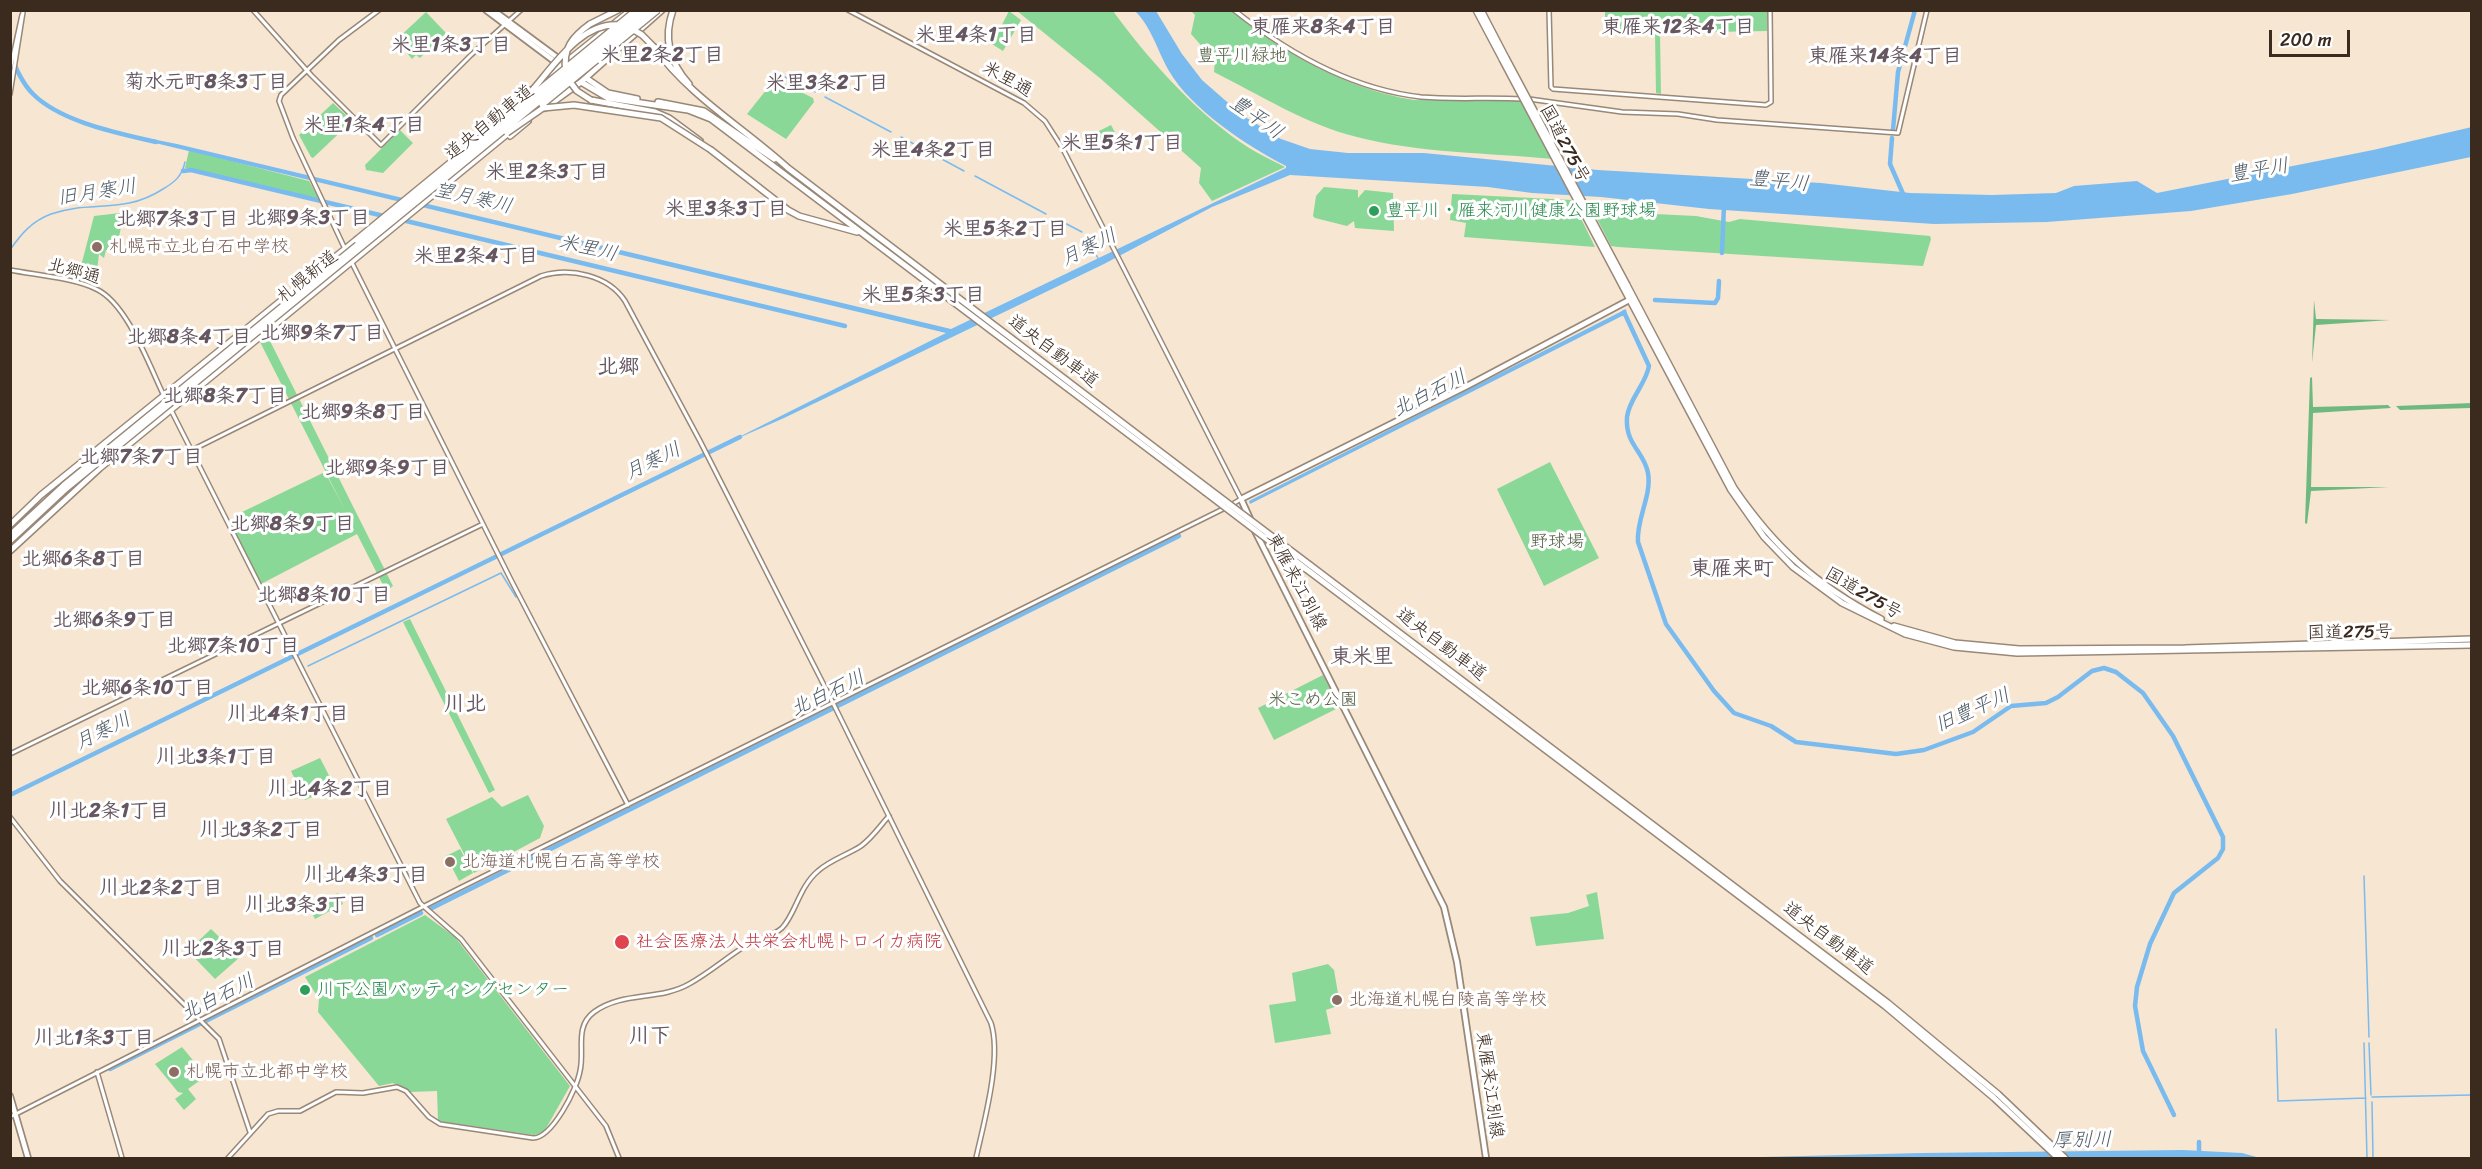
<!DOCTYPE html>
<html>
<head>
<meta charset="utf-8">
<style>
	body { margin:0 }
	#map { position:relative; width:2482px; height:1169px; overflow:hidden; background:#f7e6d1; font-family:Sriracha,sans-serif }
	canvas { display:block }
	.frame { position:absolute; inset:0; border:12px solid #3b2a1e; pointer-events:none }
	.scale { position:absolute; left:2269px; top:30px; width:81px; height:27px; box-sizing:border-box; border:3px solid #3b2a1e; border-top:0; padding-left:8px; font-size:18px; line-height:21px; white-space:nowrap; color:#3b2a1e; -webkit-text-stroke:4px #fff; paint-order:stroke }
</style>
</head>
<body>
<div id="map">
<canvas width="2482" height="1169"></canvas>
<div class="frame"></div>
<div class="scale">200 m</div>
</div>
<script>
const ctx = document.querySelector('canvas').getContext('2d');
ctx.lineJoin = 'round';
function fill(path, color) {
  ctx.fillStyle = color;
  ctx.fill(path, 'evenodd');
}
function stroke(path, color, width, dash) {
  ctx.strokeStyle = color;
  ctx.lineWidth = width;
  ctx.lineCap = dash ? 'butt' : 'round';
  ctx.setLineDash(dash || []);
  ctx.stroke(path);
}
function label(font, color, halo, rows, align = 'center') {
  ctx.font = font + ' Sriracha,"Klee One",sans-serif';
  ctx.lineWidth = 6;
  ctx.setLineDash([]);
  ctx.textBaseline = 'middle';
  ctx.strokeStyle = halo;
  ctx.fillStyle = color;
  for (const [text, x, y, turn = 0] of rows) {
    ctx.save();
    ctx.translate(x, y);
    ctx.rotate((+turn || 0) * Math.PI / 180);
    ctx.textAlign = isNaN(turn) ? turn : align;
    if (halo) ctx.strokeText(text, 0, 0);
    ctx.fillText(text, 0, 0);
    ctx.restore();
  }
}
const green = new Path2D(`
	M 1009,11 L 1021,20 L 1003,51 L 992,44 Z
	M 1017,11 L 1113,11 C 1148,59 1192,108 1240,142 C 1254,152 1270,159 1285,167 L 1212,201 L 1199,183 L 1201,168 L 1101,79 Z
	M 1191,11 L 1232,11 C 1284,54 1347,89 1414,100 L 1522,101 L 1553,159 C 1491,153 1417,153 1357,137 C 1307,125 1260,95 1214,72 L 1215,61 L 1191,34 L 1195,15 Z
	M 1605,11 L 1767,11 L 1767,31 L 1660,33 L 1661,94 L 1656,93 L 1655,33 L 1605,32 Z
	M 426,12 L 446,33 L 420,58 L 416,55 L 412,59 L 396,40 Z
	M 775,79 L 813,98 L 814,102 L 786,139 L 747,114 Z
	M 333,103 L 349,118 L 350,123 L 313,158 L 311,157 L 299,135 Z
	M 1111,125 L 1117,136 L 1088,151 L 1083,139 Z
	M 400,130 L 413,143 L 383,173 L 366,170 L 365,165 Z
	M 189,150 L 309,181 L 319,199 L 185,168 Z
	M 1324,187 L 1358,190 L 1358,198 L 1365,190 L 1393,193 L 1394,231 L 1355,228 L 1354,221 L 1347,226 L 1315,218 L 1313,216 L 1316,196 Z
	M 1452,194 L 1572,200 L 1595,247 L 1464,237 L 1466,223 L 1450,220 Z
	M 1593,211 L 1696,216 L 1729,222 L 1740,219 L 1930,236 L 1931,239 L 1923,266 L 1618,247 L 1611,246 Z
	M 120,213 L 123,217 L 116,252 L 106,250 L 104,258 L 99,254 L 97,270 L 81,266 L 94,216 Z
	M 266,333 L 393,586 L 386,591 L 357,534 L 261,584 L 233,528 L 245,523 L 240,513 L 325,472 L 345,510 L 258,338 Z
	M 1550,462 L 1599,558 L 1544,586 L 1497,489 Z
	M 410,619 L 495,790 L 489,793 L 403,622 Z
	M 1323,675 L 1339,706 L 1338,708 L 1274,740 L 1258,708 Z
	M 320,758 L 335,787 L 305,800 L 291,771 Z
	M 528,795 L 544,826 L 540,838 L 474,873 L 446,819 L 492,797 L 502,807 Z
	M 460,849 L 473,873 L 459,881 L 446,856 Z
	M 1597,892 L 1604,939 L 1536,946 L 1530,917 L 1568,913 L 1589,906 L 1586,895 Z
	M 338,893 L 343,904 L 315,919 L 309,907 Z
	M 425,915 L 455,937 L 570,1086 L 544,1132 L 534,1135 L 438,1121 L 437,1091 L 410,1092 L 393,1083 L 379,1086 L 318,1012 L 319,999 L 305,977 Z
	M 211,929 L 240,957 L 215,979 L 188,951 Z
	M 1328,964 L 1334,970 L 1340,1005 L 1326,1010 L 1331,1034 L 1275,1043 L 1269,1005 L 1296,1001 L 1292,973 Z
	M 182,1047 L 206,1076 L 188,1089 L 196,1099 L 184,1110 L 175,1099 L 183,1093 L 178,1092 L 155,1064 Z`);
const forest = new Path2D(`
	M 2314,300 L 2316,319 L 2390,320 L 2316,325 L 2312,363 Z
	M 2312,377 L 2313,407 L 2388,405 L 2391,408 L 2313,413 L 2311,487 L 2389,487 L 2311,491 L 2307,524 L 2305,523 L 2310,378 Z
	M 2472,403 L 2471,408 L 2400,410 L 2396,406 Z`);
const water = new Path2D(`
	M 1135,11 L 1156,11 L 1182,54 L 1202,80 L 1242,115 L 1281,139 L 1310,149 L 1348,153 L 1424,153 L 1598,170 L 1821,183 L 1910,193 L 1992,195 L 2056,193 L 2074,186 L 2137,181 L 2157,193 L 2373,150 L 2472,127 L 2471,157 L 2292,194 L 2191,211 L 2047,222 L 1934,224 L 1709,209 L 1601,197 L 1532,193 L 1488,187 L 1290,175 L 1212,207 L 1104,264 L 784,418 L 727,443 L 946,333 L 151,142 L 152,139 L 177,144 L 951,329 L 1286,168 L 1286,166 C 1247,146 1191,109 1169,71 C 1157,50 1152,28 1135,11 Z
	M 1626,309 L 1627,316 L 1622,316 L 1250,504 L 1249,501 Z
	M 2183,1150 L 2242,1153 L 2260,1158 L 1723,1158 L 1922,1153 Z`);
const stream = new Path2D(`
	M 785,77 L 816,92
	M 825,97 L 891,132
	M 901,137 L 964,171
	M 975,176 L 1046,214
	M 1057,219 L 1082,232
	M 10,250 C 21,234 32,221 51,214 C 90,200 123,215 163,189 C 175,182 182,176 185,162
	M 1094,251 L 1099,260
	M 308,666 L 501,573 L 516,597
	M 2364,876 L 2369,1037
	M 2276,1029 L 2278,1101 L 2366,1098
	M 2364,1043 L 2367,1158
	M 2369,1043 L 2371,1095
	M 2372,1097 L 2472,1095
	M 2372,1102 L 2373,1158`);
const river = new Path2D(`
	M 10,54 C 16,68 22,83 33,94 C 61,122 118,133 156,142
	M 1893,130 L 1898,72 L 1915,10
	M 1892,138 L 1890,164 L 1904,196
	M 183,171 L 191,170 L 388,217
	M 402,220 L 845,326
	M 1722,253 L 1724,205
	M 1655,300 L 1715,303 L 1718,298 L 1719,281
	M 1624,312 L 1649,366 C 1646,384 1629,399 1627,417 C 1625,445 1644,451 1648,473 C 1652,496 1636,519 1638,542 L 1666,624 L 1714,691 L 1734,713 L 1771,726 L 1796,742 L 1896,754 L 1924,750 L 1973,732 L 2011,706 L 2046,703 L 2058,697 L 2092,671 L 2104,668 L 2116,672 L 2143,693 L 2173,736 L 2223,837 L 2223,849 L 2218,858 L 2174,893 L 2150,944 L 2137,987 L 2135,1006 L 2143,1051 L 2174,1115
	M 10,795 L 740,437
	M 430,909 L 1179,536
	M 377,935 L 421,913
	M 110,1069 L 371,938
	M 2199,1142 L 2199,1154`);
const minor = new Path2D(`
	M 253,10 L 311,75 L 381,145 L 471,55 L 521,10
	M 848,10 L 1024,103 L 1045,121 L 1063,149 L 1241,499 L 1231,505
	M 1234,10 C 1288,53 1351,89 1421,97 C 1454,100 1489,97 1522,99
	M 1549,10 L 1551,87 L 1553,89 L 1766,105 L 1771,102 L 1770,10
	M 10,70 L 22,15
	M 10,94 L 23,12
	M 1529,99 L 1622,112 L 1678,114 L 1717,120 L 1898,133 L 1927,10
	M 345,249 L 293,138 L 279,101 L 281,95 L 339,40 L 379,10
	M 352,263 L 511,580 L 628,805
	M 10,270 C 36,275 74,278 96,289 C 127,303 149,365 164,396
	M 171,410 L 420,903 L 461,939 L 606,1126 L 619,1158
	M 192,450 L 541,276 C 570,267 608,275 625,301 L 700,441 L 832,701 L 991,1023 C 1002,1058 984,1122 976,1158
	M 10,754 L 483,524
	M 10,817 L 60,881 L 219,1039 L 250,1132
	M 97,1072 L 122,1158
	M 10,1117 L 456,890 L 1225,508
	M 228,1158 L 268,1114 L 278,1111 L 300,1111 L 336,1092 L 363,1093 L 397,1087 L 406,1091 L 429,1117 L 440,1124 L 533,1138 C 552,1138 577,1089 580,1071 C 585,1050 574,1027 594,1012 C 623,991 659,1001 689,984 C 709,973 726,958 745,946 C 757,939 772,937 782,928 C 795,915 799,887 818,871 C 830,860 847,855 861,846 C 872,838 880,826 889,816`);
const major = new Path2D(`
	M 486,10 L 558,64
	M 493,10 L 566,64
	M 1251,521 L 1241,499 L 1467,386 L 1631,299
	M 1254,529 L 1444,907 L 1457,962 L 1486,1158
	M 10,1096 L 28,1158`);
const highway = new Path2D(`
	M 673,10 C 663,38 669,62 689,84
	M 1476,10 L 1502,59
	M 1481,10 L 1506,58
	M 590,24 L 618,10
	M 654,47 C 690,97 743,127 788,168 L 1208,488
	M 586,78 L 608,93 L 637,99
	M 541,82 L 631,10
	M 581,82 L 608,98 L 688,110 L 711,119 L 1205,492
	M 591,100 L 655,112 L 669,118 L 700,141
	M 658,102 L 704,111 L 774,159
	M 545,108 L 581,82 L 662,10
	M 510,136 L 528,121
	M 466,147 L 531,90
	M 711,150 L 788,210 L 799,216 L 857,232
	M 1627,285 L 1734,488 C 1775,548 1816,585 1881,619
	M 1623,287 L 1731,490 L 1764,537 L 1793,567 L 1842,603 L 1905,634 L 1954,647 L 2017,653 L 2472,645
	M 10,525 L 41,495 L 356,240
	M 10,535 L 64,485
	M 10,541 L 67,488
	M 10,551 L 100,468 L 511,131
	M 1310,565 L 1888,1003 L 1998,1094 L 2065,1158
	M 1306,569 L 1885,1006 L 1994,1098 L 2058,1158
	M 1894,626 L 1955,643 L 2019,649 L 2185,648 L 2472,639`);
const highwayBridge = new Path2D(`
	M 629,27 L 642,35 L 654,47
	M 1506,58 L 1627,285
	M 1502,59 L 1623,287
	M 566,71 C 562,49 573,36 590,24
	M 568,79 L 577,91 L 591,100
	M 528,95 C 552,69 580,21 620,25
	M 542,105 L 658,10
	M 507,133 L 543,108 L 574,105 L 661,118 L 711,150
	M 356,240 L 636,10
	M 64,485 L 644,10
	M 67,488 L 651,10
	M 1208,488 L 1310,565
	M 1205,492 L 1306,569`);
const markers = [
	[1374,211,6,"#2e9e5b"],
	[97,247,6,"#8d6e63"],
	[450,862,6,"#8d6e63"],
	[622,942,8,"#e0444e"],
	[305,990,6,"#2e9e5b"],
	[1337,1000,6,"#8d6e63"],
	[174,1072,6,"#8d6e63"]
];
const parkNames = [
	["豊平川緑地",1242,56],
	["野球場",1557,542],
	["米こめ公園",1313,700]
];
const streetNames = [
	["米里通",1007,80,29],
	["道央自動車道",490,123,-39],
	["国道275号",1564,144,62],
	["北郷通",74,272,15],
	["札幌新道",308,277,-39],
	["道央自動車道",1053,352,37],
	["東雁来江別線",1296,582,62],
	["国道275号",1863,594,30],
	["国道275号",2350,633,-1],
	["道央自動車道",1441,645,37],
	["道央自動車道",1828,939,37],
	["東雁来江別線",1489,1085,82]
];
const leisureNames = [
	["豊平川・雁来河川健康公園野球場",1386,211],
	["川下公園バッティングセンター",317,990]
];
const educationNames = [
	["札幌市立北白石中学校",109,247],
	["北海道札幌白石高等学校",462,862],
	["北海道札幌白陵高等学校",1349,1000],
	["札幌市立北都中学校",186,1072]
];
const healthNames = [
	["社会医療法人共栄会札幌トロイカ病院",636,942]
];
const neighbourhoodNames = [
	["東雁来8条4丁目",1323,28],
	["東雁来12条4丁目",1678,28],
	["米里4条1丁目",976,36],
	["米里1条3丁目",451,46],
	["米里2条2丁目",662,56],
	["東雁来14条4丁目",1885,57],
	["菊水元町8条3丁目",206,83],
	["米里3条2丁目",827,84],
	["米里1条4丁目",364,126],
	["米里5条1丁目",1122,144],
	["米里4条2丁目",933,151],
	["米里2条3丁目",547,173],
	["米里3条3丁目",726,210],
	["北郷9条3丁目",308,219],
	["北郷7条3丁目",177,220],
	["米里5条2丁目",1005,230],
	["米里2条4丁目",476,257],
	["米里5条3丁目",923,296],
	["北郷9条7丁目",322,334],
	["北郷8条4丁目",189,338],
	["北郷8条7丁目",225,397],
	["北郷9条8丁目",363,413],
	["北郷7条7丁目",141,458],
	["北郷9条9丁目",387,469],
	["北郷8条9丁目",292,525],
	["北郷6条8丁目",83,560],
	["北郷8条10丁目",324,596],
	["北郷6条9丁目",114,621],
	["北郷7条10丁目",233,647],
	["北郷6条10丁目",147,689],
	["川北4条1丁目",288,715],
	["川北3条1丁目",216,758],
	["川北4条2丁目",330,790],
	["川北2条1丁目",109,812],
	["川北3条2丁目",261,831],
	["川北4条3丁目",366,876],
	["川北2条2丁目",161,889],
	["川北3条3丁目",306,906],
	["川北2条3丁目",223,950],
	["川北1条3丁目",94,1039]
];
const waterNames = [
	["豊平川",1256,118,36],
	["豊平川",2259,171,-9],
	["豊平川",1779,182,6],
	["旧月寒川",97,193,-9],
	["望月寒川",473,199,13],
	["月寒川",1089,248,-26],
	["米里川",588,249,13],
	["北白石川",1430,394,-27],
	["月寒川",653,462,-26],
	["北白石川",828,694,-26],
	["旧豊平川",1973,711,-24],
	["月寒川",103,732,-26],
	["北白石川",218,998,-27],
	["厚別川",2082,1141,-1]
];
const quarterNames = [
	["北郷",618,368],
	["東雁来町",1732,570],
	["東米里",1362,658],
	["川北",465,705],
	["川下",650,1037]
];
fill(green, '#8ad897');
fill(forest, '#6fb880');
fill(water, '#7abbef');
stroke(stream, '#7abbef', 1.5);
stroke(river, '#7abbef', 4.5);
stroke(minor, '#998878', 6);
stroke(major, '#998878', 8);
stroke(highway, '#998878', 8);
stroke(minor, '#fff', 3);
stroke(major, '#fff', 4.5);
stroke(highway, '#fff', 5);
stroke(highwayBridge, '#998878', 8, []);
stroke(highwayBridge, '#fff', 5);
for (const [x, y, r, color] of markers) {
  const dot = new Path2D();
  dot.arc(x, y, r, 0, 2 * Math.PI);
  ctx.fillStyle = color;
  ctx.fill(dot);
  stroke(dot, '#fff', 2);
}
label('18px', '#535e42', '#fff', parkNames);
label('18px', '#3b2a1e', '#fff', streetNames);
label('18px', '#27864d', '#fff', leisureNames, 'left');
label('18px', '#785e54', '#fff', educationNames, 'left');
label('18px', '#be3a42', '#fff', healthNames, 'left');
label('bold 20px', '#65565f', '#fff', neighbourhoodNames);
label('italic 20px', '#515d67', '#fff', waterNames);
label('bold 21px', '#65565f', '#fff', quarterNames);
</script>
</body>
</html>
